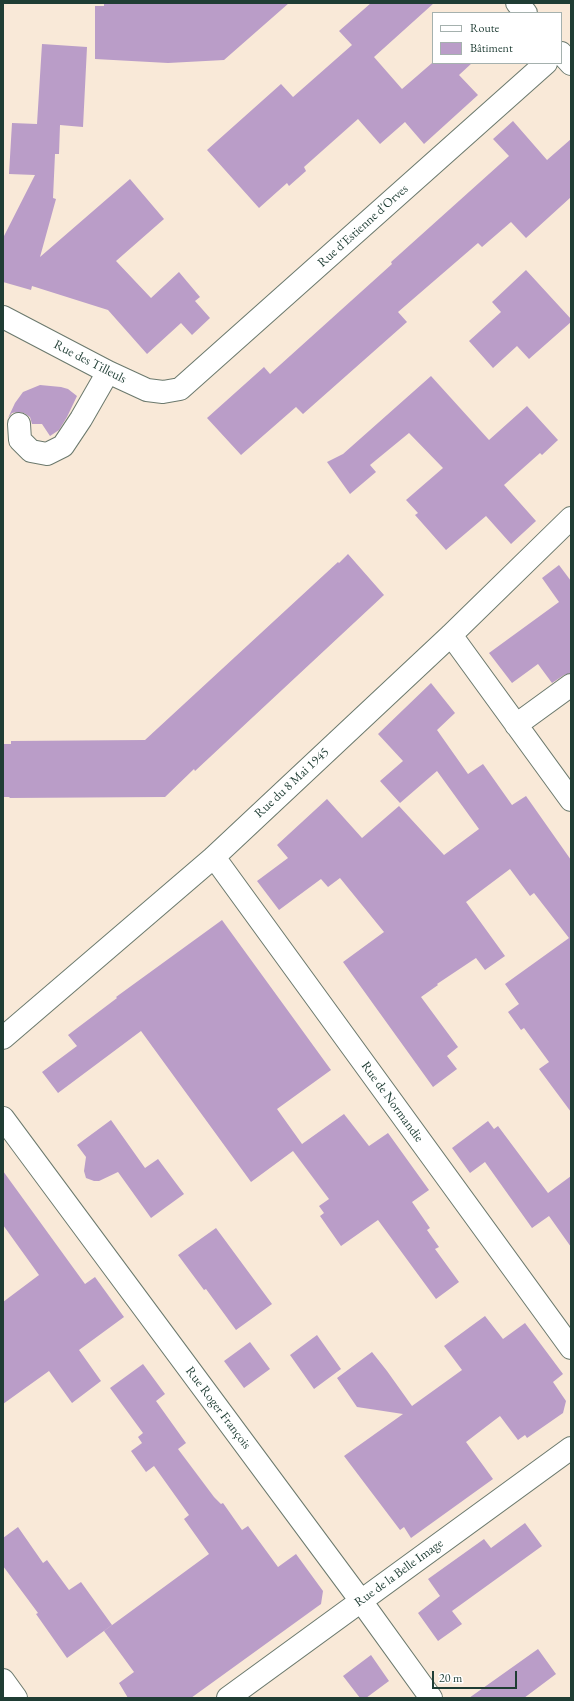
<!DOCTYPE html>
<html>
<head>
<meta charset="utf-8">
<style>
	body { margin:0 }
	#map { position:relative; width:574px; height:1701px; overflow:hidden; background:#f9e9d8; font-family:"EB Garamond",serif }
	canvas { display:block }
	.frame { position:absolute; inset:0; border:4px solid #1f3d34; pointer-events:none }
	.legend { position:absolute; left:432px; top:12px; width:130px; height:52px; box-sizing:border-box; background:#fff; border:1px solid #a5b1ae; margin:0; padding:5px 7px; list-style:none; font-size:12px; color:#1f3d34 }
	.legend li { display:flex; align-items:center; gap:8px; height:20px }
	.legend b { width:20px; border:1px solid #a5b1ae }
	.scale { position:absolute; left:432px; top:1671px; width:85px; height:18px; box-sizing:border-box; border:2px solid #1f3d34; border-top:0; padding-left:5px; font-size:12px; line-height:14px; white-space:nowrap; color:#1f3d34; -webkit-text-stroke:3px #fff; paint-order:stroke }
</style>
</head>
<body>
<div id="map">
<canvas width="574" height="1701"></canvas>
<div class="frame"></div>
<ul class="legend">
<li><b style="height:5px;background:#fff"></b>Route</li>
<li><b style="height:11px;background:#ba9dc8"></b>Bâtiment</li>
</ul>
<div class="scale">20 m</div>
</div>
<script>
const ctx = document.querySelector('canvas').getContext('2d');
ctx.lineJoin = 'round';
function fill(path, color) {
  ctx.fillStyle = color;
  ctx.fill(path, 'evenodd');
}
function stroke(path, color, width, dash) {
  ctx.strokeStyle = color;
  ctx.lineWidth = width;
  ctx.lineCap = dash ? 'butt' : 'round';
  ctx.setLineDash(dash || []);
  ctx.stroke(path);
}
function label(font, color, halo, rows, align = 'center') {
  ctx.font = font + ' "EB Garamond",serif';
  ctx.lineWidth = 4;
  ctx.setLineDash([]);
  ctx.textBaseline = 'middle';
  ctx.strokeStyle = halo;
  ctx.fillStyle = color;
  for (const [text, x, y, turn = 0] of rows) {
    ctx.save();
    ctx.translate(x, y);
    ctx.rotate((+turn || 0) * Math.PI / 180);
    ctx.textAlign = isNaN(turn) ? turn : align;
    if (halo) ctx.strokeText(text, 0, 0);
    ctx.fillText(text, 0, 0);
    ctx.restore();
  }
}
const building = new Path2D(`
	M 104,3 L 289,3 L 224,60 L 168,63 L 95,59 L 95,6 L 104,6 Z
	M 371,3 L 434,3 L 374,57 L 402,89 L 432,63 L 472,63 L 459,75 L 478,95 L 424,144 L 405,122 L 380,144 L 358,119 L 304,167 L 306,171 L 289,186 L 287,183 L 259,208 L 207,150 L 281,84 L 293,97 L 352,45 L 339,31 Z
	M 42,44 L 87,47 L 83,127 L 60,125 L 59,154 L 55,154 L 53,198 L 56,199 L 40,257 L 130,179 L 164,219 L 116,261 L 151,298 L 179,272 L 200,297 L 195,301 L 210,318 L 192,335 L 181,323 L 147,354 L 108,310 L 32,286 L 31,290 L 3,282 L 3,238 L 35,175 L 9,174 L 12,123 L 37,124 Z
	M 513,121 L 547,160 L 571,139 L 571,197 L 526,238 L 511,222 L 482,247 L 478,243 L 398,312 L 407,322 L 303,414 L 296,407 L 241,455 L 207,418 L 264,367 L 270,374 L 392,264 L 391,262 L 509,156 L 493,139 Z
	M 526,270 L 571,319 L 571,322 L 529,359 L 517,346 L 493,368 L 469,341 L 501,312 L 492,302 Z
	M 431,376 L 489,440 L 527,406 L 558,440 L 542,455 L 540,453 L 504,485 L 536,521 L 511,544 L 486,516 L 446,550 L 415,515 L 418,513 L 406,500 L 443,468 L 409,433 L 370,465 L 376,472 L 350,494 L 327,462 L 343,454 Z
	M 40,385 L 61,387 L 68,389 L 77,396 L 67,417 L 59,430 L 50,436 L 42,424 L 32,424 L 30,417 L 24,413 L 18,412 L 12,413 L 8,418 L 15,403 L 23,392 Z
	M 348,554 L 384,595 L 195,771 L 194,769 L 165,797 L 9,798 L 10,797 L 3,797 L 3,744 L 11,744 L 11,741 L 145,740 L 338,562 L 339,563 Z
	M 559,565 L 571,581 L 571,673 L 564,675 L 552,683 L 538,664 L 512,683 L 489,653 L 559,602 L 542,578 Z
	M 431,683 L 455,713 L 437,730 L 468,774 L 483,764 L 512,805 L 526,796 L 571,860 L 571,1112 L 539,1069 L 549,1062 L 524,1028 L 521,1030 L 508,1012 L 519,1004 L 505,984 L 569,938 L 534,893 L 530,896 L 510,869 L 466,902 L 505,956 L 485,970 L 476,958 L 437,984 L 438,985 L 421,997 L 458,1047 L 447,1056 L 457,1069 L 433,1087 L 343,962 L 384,932 L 340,878 L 328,887 L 321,879 L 279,910 L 257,881 L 288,858 L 277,845 L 327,799 L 362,838 L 399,806 L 444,855 L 479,829 L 437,771 L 400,803 L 380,781 L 403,761 L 378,734 Z
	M 222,920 L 331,1070 L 277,1109 L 302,1144 L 344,1114 L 369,1146 L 388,1133 L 429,1190 L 412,1202 L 430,1228 L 427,1230 L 439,1247 L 435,1249 L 459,1282 L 436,1299 L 378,1220 L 341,1246 L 320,1216 L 324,1213 L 319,1206 L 329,1199 L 293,1151 L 251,1182 L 141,1031 L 58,1093 L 42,1072 L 77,1046 L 68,1035 L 117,998 L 116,997 Z
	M 111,1120 L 145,1168 L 158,1159 L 184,1194 L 151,1218 L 118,1172 L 99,1181 L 94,1181 L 86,1178 L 84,1171 L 86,1157 L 77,1145 Z
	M 488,1121 L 494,1129 L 498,1126 L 548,1193 L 571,1176 L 571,1247 L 549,1216 L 532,1228 L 485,1162 L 470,1173 L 452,1148 Z
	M 3,1171 L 85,1284 L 95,1277 L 124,1317 L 79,1350 L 101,1381 L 72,1403 L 49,1371 L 3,1404 L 3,1302 L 39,1275 L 3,1225 Z
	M 216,1228 L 272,1304 L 236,1330 L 206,1289 L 204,1290 L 178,1255 Z
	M 485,1316 L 503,1339 L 525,1323 L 563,1374 L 553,1382 L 566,1401 L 563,1413 L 527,1438 L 525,1435 L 518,1440 L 500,1416 L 466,1442 L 493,1479 L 411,1538 L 404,1527 L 400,1530 L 344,1456 L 403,1414 L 357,1407 L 337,1378 L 372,1352 L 387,1371 L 412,1406 L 462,1370 L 444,1346 Z
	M 317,1335 L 341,1369 L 314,1389 L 290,1355 Z
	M 250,1342 L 270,1369 L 244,1388 L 224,1361 Z
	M 143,1364 L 165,1394 L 156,1401 L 186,1443 L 178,1449 L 214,1497 L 221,1504 L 223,1503 L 242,1530 L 248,1526 L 278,1567 L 296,1554 L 323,1591 L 321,1604 L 191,1698 L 128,1698 L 119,1683 L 134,1672 L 104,1631 L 209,1554 L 184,1519 L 189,1515 L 154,1466 L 146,1472 L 131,1451 L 142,1443 L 138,1437 L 143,1433 L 110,1388 Z
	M 525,1523 L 542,1546 L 452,1611 L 462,1624 L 438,1641 L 418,1613 L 440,1596 L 428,1579 L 484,1539 L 491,1548 Z
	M 18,1527 L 43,1563 L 47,1560 L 69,1590 L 81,1582 L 112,1625 L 67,1658 L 36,1614 L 38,1613 L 3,1566 L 3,1538 Z
	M 538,1649 L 556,1674 L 524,1698 L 469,1698 Z
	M 371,1655 L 389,1681 L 366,1698 L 360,1698 L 343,1676 Z`);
const minor = new Path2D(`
	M 517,3 L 526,13
	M 561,53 L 571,64
	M 3,317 L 108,372 L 147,390 L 163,392 L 180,389 L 546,63
	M 19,424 L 20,440 L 31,451 L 47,454 L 63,446 L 81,419 L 108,372
	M 451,635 L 571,800
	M 516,725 L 571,685
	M 214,857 L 571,1348
	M 3,1038 L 214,857 L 451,635 L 571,518
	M 3,1118 L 361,1601 L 431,1698
	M 3,1680 L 16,1698
	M 228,1698 L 571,1448`);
const streetNames = [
	["Rue d'Estienne d'Orves",363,226,-42],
	["Rue des Tilleuls",90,362,27],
	["Rue du 8 Mai 1945",292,783,-43],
	["Rue de Normandie",392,1102,54],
	["Rue Roger François",218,1408,53],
	["Rue de la Belle Image",399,1573,-36]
];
fill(building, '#ba9dc8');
stroke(minor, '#6b796d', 24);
stroke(minor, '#fff', 22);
label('13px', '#1f3d34', '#fff', streetNames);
</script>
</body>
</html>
